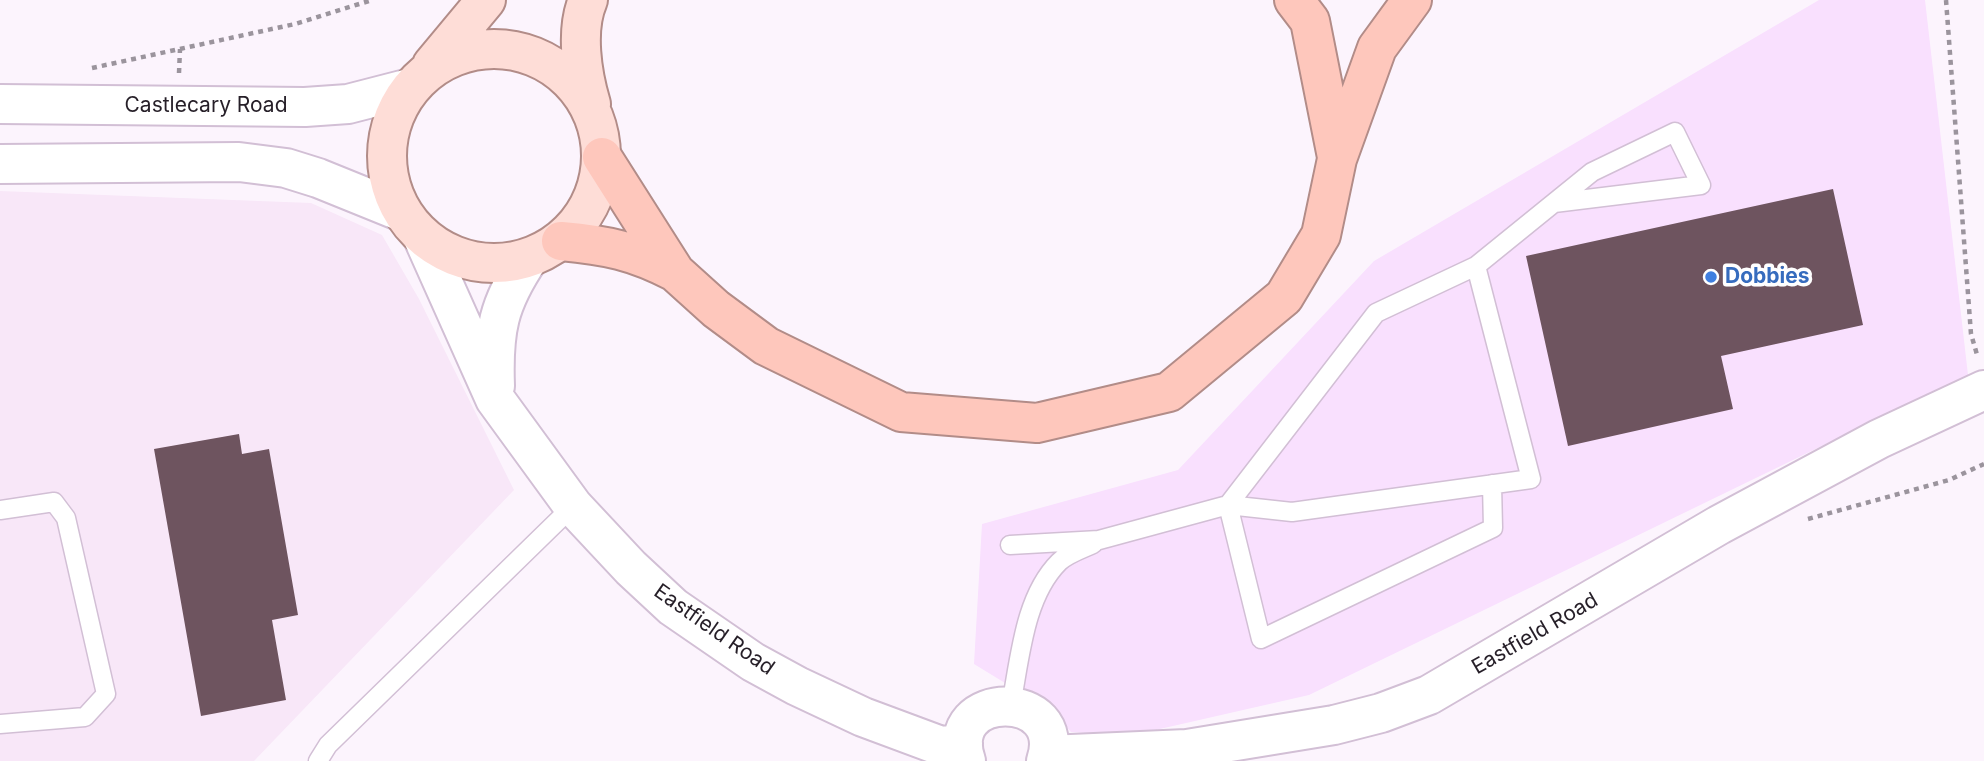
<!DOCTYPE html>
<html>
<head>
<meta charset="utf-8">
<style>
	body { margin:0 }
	canvas { display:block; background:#fcf4fd }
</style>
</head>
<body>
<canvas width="1984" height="761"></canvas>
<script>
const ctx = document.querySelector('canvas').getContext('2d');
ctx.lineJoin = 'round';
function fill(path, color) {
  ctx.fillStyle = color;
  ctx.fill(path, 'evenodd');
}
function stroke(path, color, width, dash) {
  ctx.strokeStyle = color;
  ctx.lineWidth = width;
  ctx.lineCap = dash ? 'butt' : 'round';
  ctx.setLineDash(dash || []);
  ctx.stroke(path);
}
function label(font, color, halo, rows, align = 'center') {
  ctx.font = font + ' Inter,sans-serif';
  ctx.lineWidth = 7;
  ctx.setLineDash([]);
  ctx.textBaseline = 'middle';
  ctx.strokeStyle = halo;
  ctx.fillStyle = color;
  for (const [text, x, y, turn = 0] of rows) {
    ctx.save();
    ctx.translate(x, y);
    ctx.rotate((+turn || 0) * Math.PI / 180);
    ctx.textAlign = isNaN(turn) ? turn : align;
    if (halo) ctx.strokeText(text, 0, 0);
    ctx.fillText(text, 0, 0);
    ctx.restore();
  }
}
const built = new Path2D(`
	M 1819,0 L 1925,0 L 1968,375 L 1309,695 L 1129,736 L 1071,732 L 1054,713 L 974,664 L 982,524 L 1178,470 L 1374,261 Z`);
const industrial = new Path2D(`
	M 0,191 L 311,203 L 382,235 L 419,299 L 514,490 L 254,761 L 0,761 Z`);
const building = new Path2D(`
	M 1833,189 L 1863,325 L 1721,356 L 1733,409 L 1568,446 L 1526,256 Z
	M 239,434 L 242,454 L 269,449 L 298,615 L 272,620 L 286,700 L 201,716 L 154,449 Z`);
const path = new Path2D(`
	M 1946,0 L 1971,334 L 1978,358
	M 92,68 L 295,24 L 372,0
	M 179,73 L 180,49
	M 1808,519 L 1949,480 L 1984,464`);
const service = new Path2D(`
	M 1476,266 L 1592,172 L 1675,132 L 1701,185 L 1554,203
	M 0,510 L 54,502 L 66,518 L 106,694 L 85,717 L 0,724
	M 1010,545 L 1099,540 L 1228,505 L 1292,512 L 1531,479 L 1476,266 L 1376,313 L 1228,505 L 1261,639 L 1493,528 L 1492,484
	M 1011,705 C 1020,659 1024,597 1059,562 C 1067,554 1082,549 1093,544
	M 318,761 L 328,745 L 573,506`);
const tertiary = new Path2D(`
	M 423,238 L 495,399 L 573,506 L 631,568 L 673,607 L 753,662 L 797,686 L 863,717 L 941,746 L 963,744
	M 495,386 C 493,331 498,304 529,258
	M 1048,755 L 1187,749 L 1334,725 L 1381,713 L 1429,695 L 1719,525 L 1879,439 L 1984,390
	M 966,761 C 941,688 1070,689 1046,761`);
const secondary = new Path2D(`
	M 0,104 L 305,107 L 348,104 L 410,88
	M 0,164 L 239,162 L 286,168 L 318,178 L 402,212`);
const primary = new Path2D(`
	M 588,0 C 575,30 582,74 591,104
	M387 156a107 107 0 1 1 214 0a107 107 0 1 1-214 0Z
	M 432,65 L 486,0`);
const motorway = new Path2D(`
	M 1294,0 L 1310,21 L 1337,157
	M 602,157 L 675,272 L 716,309 L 766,346 L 901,412 L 1037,423 L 1169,392 L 1284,297 L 1321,235 L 1337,159 L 1377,48 L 1412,0
	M 561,241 C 606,245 635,251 675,272`);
const markers = [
	[1711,277,7,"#3f7fe0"]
];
const streetNames = [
	["Castlecary Road",206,106],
	["Eastfield Road",714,630,35],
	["Eastfield Road",1535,634,-30]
];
const shopNames = [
	["Dobbies",1725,277]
];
fill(built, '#f9e0fe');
fill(industrial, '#f8e7f8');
fill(building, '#6e545f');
stroke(service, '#d2bfd5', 21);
stroke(tertiary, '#d2bfd5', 42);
stroke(secondary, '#d2bfd5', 42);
stroke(primary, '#b28c88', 42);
stroke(motorway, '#b28c88', 42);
stroke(path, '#9b949d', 4.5, [5, 5]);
stroke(service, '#fff', 18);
stroke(tertiary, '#fff', 38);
stroke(secondary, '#fff', 38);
stroke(primary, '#feddd7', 38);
stroke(motorway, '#fec7bc', 38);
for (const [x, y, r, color] of markers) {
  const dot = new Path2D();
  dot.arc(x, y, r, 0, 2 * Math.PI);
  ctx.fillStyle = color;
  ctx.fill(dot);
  stroke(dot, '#fff', 2.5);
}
label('21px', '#261f28', '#fff', streetNames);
label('bold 21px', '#366cbe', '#fff', shopNames, 'left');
</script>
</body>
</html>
